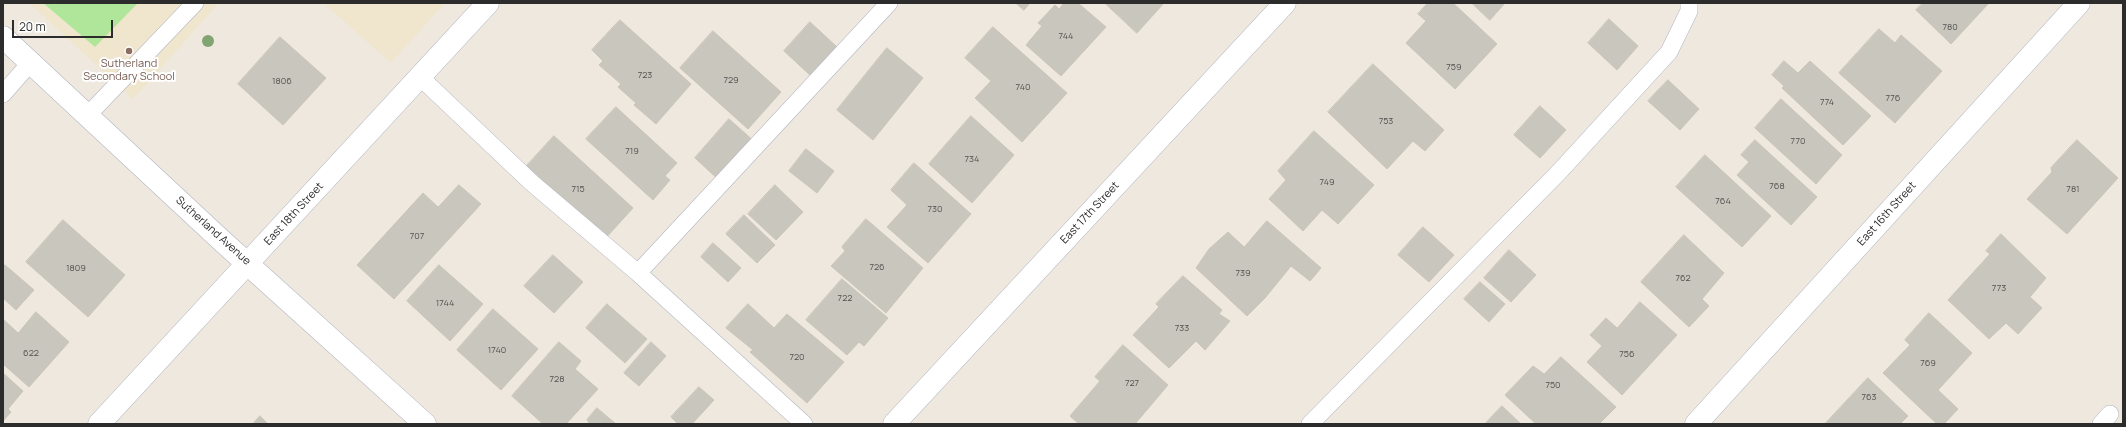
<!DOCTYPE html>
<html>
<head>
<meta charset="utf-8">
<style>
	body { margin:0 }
	#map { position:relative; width:2126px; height:427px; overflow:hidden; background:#eee8de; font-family:Manrope,sans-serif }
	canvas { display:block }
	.frame { position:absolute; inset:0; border:4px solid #2c2c2c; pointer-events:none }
	.scale { position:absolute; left:12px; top:20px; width:101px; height:18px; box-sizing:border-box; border:2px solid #2c2c2c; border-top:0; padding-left:5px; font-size:12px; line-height:14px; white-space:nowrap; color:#2c2c2c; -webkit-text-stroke:3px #fff; paint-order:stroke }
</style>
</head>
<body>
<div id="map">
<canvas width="2126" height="427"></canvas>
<div class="frame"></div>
<div class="scale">20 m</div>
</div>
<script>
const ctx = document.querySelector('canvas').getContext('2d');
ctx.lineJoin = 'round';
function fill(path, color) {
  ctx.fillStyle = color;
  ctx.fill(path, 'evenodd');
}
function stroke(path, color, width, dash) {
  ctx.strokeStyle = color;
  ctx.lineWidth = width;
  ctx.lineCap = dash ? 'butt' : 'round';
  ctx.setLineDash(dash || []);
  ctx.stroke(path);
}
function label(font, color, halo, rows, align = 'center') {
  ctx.font = font + ' Manrope,sans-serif';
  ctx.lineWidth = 4;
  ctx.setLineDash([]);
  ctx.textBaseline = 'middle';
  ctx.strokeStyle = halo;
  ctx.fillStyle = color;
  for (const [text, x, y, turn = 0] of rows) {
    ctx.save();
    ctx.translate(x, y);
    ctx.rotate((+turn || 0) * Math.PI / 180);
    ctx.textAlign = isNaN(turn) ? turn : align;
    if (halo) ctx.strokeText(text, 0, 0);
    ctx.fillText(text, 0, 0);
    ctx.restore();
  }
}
const education = new Path2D(`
	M 29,3 L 219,3 L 133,99 Z
	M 323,3 L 445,3 L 391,63 Z`);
const green = new Path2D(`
	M 43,3 L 138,3 L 95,47 Z`);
const building = new Path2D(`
	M 1016,3 L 1030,3 L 1024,10 Z
	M 1064,3 L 1078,3 L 1106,27 L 1061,76 L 1026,45 L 1042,26 L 1038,23 L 1055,5 L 1059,9 Z
	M 1105,3 L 1164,3 L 1137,33 Z
	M 1428,3 L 1453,3 L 1497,44 L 1455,89 L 1406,43 L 1426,21 L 1418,14 Z
	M 1472,3 L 1505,3 L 1490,20 Z
	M 1923,3 L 1989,3 L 1951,44 L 1916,10 Z
	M 1609,19 L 1638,46 L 1617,70 L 1588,43 Z
	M 620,20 L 691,84 L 656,124 L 634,105 L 636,103 L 618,87 L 621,84 L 599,65 L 603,61 L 592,50 Z
	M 810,22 L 837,47 L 811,76 L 784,51 Z
	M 993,27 L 1067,93 L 1022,142 L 975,98 L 991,81 L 965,58 Z
	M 1879,29 L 1895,43 L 1901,35 L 1942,71 L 1895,123 L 1839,73 Z
	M 713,31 L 781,92 L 748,129 L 680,68 Z
	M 280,37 L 326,78 L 283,125 L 238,84 Z
	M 887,48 L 923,78 L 873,140 L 837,110 Z
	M 1784,61 L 1798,73 L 1810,61 L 1871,116 L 1843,145 L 1782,88 L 1784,86 L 1772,75 Z
	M 1373,64 L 1444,130 L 1425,151 L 1413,141 L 1387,169 L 1328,112 Z
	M 1668,80 L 1699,109 L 1680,130 L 1648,101 Z
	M 1781,99 L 1842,155 L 1816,184 L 1755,128 Z
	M 1540,106 L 1566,130 L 1540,158 L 1514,135 Z
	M 616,107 L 677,163 L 665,176 L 670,180 L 653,200 L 586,139 Z
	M 971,116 L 1014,155 L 972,203 L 929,164 Z
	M 729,119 L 756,143 L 721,182 L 695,158 Z
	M 1314,131 L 1374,185 L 1338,224 L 1322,210 L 1303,231 L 1269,199 L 1286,180 L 1278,171 Z
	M 554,136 L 633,208 L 603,241 L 523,170 Z
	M 1755,140 L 1817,197 L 1791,225 L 1737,175 L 1749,162 L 1741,155 Z
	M 2077,140 L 2118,178 L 2067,234 L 2027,199 L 2052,172 L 2051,168 Z
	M 806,149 L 834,171 L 817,193 L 789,171 Z
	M 1705,155 L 1771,216 L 1742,247 L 1676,187 Z
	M 914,163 L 971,214 L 928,263 L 887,227 L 907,205 L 891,190 Z
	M 459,185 L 481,204 L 394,299 L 357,265 L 423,193 L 438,207 Z
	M 775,185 L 803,212 L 776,240 L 748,214 Z
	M 744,215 L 775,245 L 757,263 L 726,234 Z
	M 866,219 L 923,268 L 886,313 L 831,266 L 845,251 L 842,247 Z
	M 63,220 L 125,275 L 88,317 L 26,262 Z
	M 1267,221 L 1321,268 L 1310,281 L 1291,266 L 1265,298 L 1247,316 L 1196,268 L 1209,249 L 1228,232 L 1244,247 Z
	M 1423,227 L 1454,255 L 1429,282 L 1398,255 Z
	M 2001,234 L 2046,278 L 2030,297 L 2042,308 L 2018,334 L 2006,323 L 1989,339 L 1948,300 L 1990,254 L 1986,251 Z
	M 1684,235 L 1724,273 L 1702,299 L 1709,306 L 1689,327 L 1641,282 Z
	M 713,243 L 741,268 L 728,282 L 701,257 Z
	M 1509,250 L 1536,275 L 1511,302 L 1484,278 Z
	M 553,255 L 583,282 L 554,313 L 524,286 Z
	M 5,265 L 34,290 L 16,310 L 3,298 L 3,267 Z
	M 439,265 L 483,304 L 450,341 L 407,301 Z
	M 1183,276 L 1222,310 L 1219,314 L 1230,321 L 1205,350 L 1196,341 L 1169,368 L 1133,335 L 1159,307 L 1156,304 Z
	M 842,279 L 888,318 L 864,346 L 859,342 L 847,355 L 806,320 Z
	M 1480,282 L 1505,304 L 1489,322 L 1464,299 Z
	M 1640,302 L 1677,335 L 1622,395 L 1587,362 L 1602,346 L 1590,335 L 1606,318 L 1617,328 Z
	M 607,304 L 647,339 L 625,363 L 586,328 Z
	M 748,304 L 774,328 L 787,314 L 844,362 L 807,403 L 750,352 L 753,350 L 726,328 Z
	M 493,309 L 538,349 L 501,390 L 457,350 Z
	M 36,312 L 69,342 L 29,387 L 3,364 L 3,319 L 18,333 Z
	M 1929,313 L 1972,353 L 1938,390 L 1958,409 L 1944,424 L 1937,424 L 1883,373 L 1910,345 L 1905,340 Z
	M 559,342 L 581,361 L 575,369 L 598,389 L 566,424 L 543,424 L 512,396 Z
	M 651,342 L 666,356 L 639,386 L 624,373 Z
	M 1123,345 L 1168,385 L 1135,424 L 1079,424 L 1070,416 L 1100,381 L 1095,377 Z
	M 1561,357 L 1616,407 L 1599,424 L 1536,424 L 1505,395 L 1533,366 L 1544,374 Z
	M 3,373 L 23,391 L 8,409 L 11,412 L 3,421 Z
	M 1868,378 L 1908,416 L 1900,424 L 1825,424 Z
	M 699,387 L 714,400 L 692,424 L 678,424 L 671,417 Z
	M 1502,406 L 1521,424 L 1485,424 Z
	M 597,408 L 616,424 L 590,424 L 587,420 Z
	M 260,416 L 268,424 L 253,424 Z`);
const lane = new Path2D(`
	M 420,77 L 532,183 L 638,273 L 889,3
	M 3,94 L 31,62
	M 88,115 L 195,3
	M 638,273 L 804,424
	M 1310,424 L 1559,172 L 1669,52 L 1689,11 L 1689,3
	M 2101,424 L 2110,414`);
const street = new Path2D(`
	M 3,37 L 221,240 L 425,424
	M 99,424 L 488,3
	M 894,424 L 1285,3
	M 1696,424 L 2079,3`);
const trees = [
	[208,41]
];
const markers = [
	[129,51,4,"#8d6e63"]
];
const numberNames = [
	["780",1950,27],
	["744",1066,36],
	["759",1454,67],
	["723",645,75],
	["729",731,80],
	["1806",282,81],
	["740",1023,87],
	["776",1893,98],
	["774",1827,102],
	["753",1386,121],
	["770",1798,141],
	["719",632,151],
	["734",972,159],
	["749",1327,182],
	["768",1777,186],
	["715",578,189],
	["781",2073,189],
	["764",1723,201],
	["730",935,209],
	["707",417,236],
	["726",877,267],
	["1809",76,268],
	["739",1243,273],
	["762",1683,278],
	["773",1999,288],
	["722",845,298],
	["1744",445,303],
	["733",1182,328],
	["1740",497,350],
	["622",31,353],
	["756",1627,354],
	["720",797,357],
	["769",1928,363],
	["728",557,379],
	["727",1132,383],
	["750",1553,385],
	["763",1869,397]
];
const educationNames = [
	["Sutherland",129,64],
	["Secondary School",129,77]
];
const streetNames = [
	["East 17th Street",1090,213,-47],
	["East 18th Street",294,214,-47],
	["East 16th Street",1887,214,-48],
	["Sutherland Avenue",213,231,42]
];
fill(education, '#f0e6ce');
fill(green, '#b0e69a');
fill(building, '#c9c6bd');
stroke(building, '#cac4b8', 1);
stroke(lane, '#b2b4c0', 18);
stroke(street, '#b2b4c0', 23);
stroke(lane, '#fff', 17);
stroke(street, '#fff', 22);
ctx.fillStyle = '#80a472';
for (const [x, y] of trees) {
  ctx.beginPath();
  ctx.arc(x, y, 6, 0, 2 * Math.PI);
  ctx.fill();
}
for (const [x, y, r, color] of markers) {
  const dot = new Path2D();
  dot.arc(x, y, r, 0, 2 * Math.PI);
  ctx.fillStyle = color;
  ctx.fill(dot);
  stroke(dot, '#fff', 1.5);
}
label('9px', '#535250', null, numberNames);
label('11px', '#785e54', '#fff', educationNames);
label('11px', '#2c2c2c', '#fff', streetNames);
</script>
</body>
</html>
